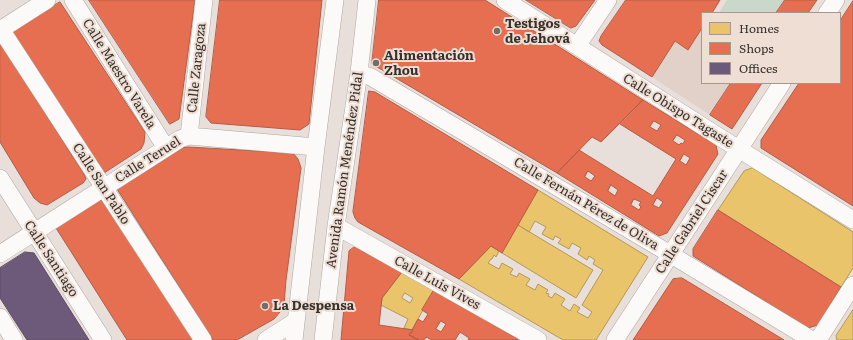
<!DOCTYPE html>
<html>
<head>
<meta charset="utf-8">
<style>
	body { margin:0 }
	#map { position:relative; width:853px; height:340px; overflow:hidden; background:#e8dfda; font-family:Literata,serif }
	canvas { display:block }
	.legend { position:absolute; left:701px; top:12px; width:140px; height:72px; box-sizing:border-box; background:#eeded4; border:1px solid #a49891; margin:0; padding:5px 7px; list-style:none; font-size:12px; color:#36302c }
	.legend li { display:flex; align-items:center; gap:8px; height:20px }
	.legend b { width:20px; border:1px solid #a49891 }
</style>
</head>
<body>
<div id="map">
<canvas width="853" height="340"></canvas>
<ul class="legend">
<li><b style="height:11px;background:#e9c46a"></b>Homes</li>
<li><b style="height:11px;background:#e76f51"></b>Shops</li>
<li><b style="height:11px;background:#6d597a"></b>Offices</li>
</ul>
</div>
<script>
const ctx = document.querySelector('canvas').getContext('2d');
ctx.lineJoin = 'round';
function fill(path, color) {
  ctx.fillStyle = color;
  ctx.fill(path, 'evenodd');
}
function stroke(path, color, width, dash) {
  ctx.strokeStyle = color;
  ctx.lineWidth = width;
  ctx.lineCap = dash ? 'butt' : 'round';
  ctx.setLineDash(dash || []);
  ctx.stroke(path);
}
function label(font, color, halo, rows, align = 'center') {
  ctx.font = font + ' Literata,serif';
  ctx.lineWidth = 4;
  ctx.setLineDash([]);
  ctx.textBaseline = 'middle';
  ctx.strokeStyle = halo;
  ctx.fillStyle = color;
  for (const [text, x, y, turn = 0] of rows) {
    ctx.save();
    ctx.translate(x, y);
    ctx.rotate((+turn || 0) * Math.PI / 180);
    ctx.textAlign = isNaN(turn) ? turn : align;
    if (halo) ctx.strokeText(text, 0, 0);
    ctx.fillText(text, 0, 0);
    ctx.restore();
  }
}
const built = new Path2D(`
	M 702,28 L 702,83 L 731,83 L 710,115 L 652,77 L 675,41 L 688,50 Z`);
const green = new Path2D(`
	M 727,0 L 785,0 L 775,13 L 719,13 Z`);
const homes = new Path2D(`
	M 753,168 L 853,232 L 853,268 L 841,287 L 718,210 L 744,171 Z
	M 538,190 L 648,257 L 596,340 L 563,340 L 459,279 L 491,246 L 499,251 L 496,257 L 494,255 L 492,259 L 491,259 L 488,263 L 499,269 L 502,263 L 513,269 L 510,274 L 517,277 L 519,273 L 530,279 L 526,285 L 535,290 L 538,284 L 548,290 L 546,293 L 549,294 L 548,296 L 552,298 L 555,293 L 565,299 L 561,305 L 570,311 L 574,304 L 580,308 L 577,312 L 588,318 L 592,312 L 582,305 L 603,270 L 593,264 L 595,260 L 589,256 L 587,260 L 578,254 L 581,248 L 572,243 L 569,249 L 558,243 L 561,239 L 555,236 L 553,240 L 542,234 L 546,227 L 535,221 L 529,232 L 518,225 Z
	M 518,225 L 593,270 L 576,298 L 502,253 Z
	M 402,272 L 434,290 L 412,330 L 404,328 L 408,319 L 381,305 L 382,298 ZM 405,293 L 413,298 L 410,303 L 402,298 Z
	M 853,310 L 853,340 L 837,340 L 836,336 Z`);
const shops = new Path2D(`
	M 89,0 L 195,0 L 179,119 L 170,124 Z
	M 220,0 L 322,0 L 309,124 L 300,130 L 211,123 L 206,117 Z
	M 379,0 L 485,0 L 643,100 L 601,142 L 592,137 L 557,173 L 372,64 Z
	M 526,0 L 595,0 L 576,26 L 571,28 Z
	M 626,0 L 720,0 L 712,13 L 702,13 L 702,28 L 688,50 L 675,41 L 652,77 L 602,45 L 599,41 L 601,36 Z
	M 785,0 L 817,0 L 808,13 L 776,13 Z
	M 853,1 L 853,206 L 761,148 L 761,140 L 799,83 L 840,83 L 840,21 Z
	M 60,2 L 145,132 L 144,143 L 141,149 L 104,173 L 11,33 Z
	M 0,43 L 84,174 L 86,179 L 83,183 L 47,205 L 40,203 L 34,198 L 0,142 Z
	M 731,83 L 762,83 L 732,129 L 710,115 Z
	M 369,91 L 375,92 L 538,190 L 502,253 L 491,246 L 459,279 L 358,222 L 355,218 L 353,212 Z
	M 643,100 L 716,145 L 718,154 L 667,233 L 659,236 L 557,173 L 579,150 L 653,196 L 676,159 L 620,124 ZM 654,121 L 661,125 L 657,131 L 650,127 ZM 677,135 L 685,140 L 683,144 L 681,143 L 679,145 L 673,141 ZM 684,154 L 690,158 L 686,165 L 680,161 ZM 588,171 L 595,176 L 591,181 L 585,177 ZM 611,185 L 618,190 L 615,196 L 608,191 ZM 657,198 L 663,202 L 659,208 L 653,205 ZM 634,199 L 641,202 L 639,205 L 641,207 L 639,210 L 631,205 Z
	M 188,147 L 293,153 L 298,159 L 301,168 L 286,280 L 284,305 L 280,312 L 274,319 L 237,340 L 213,340 L 117,189 L 182,148 Z
	M 102,197 L 194,340 L 127,340 L 56,228 Z
	M 718,210 L 841,287 L 818,325 L 808,328 L 693,256 L 693,249 Z
	M 356,246 L 402,272 L 382,298 L 379,325 L 413,330 L 409,335 L 419,340 L 341,340 L 349,251 Z
	M 682,278 L 692,284 L 784,340 L 633,340 L 673,279 Z
	M 434,290 L 518,339 L 518,340 L 468,340 L 469,338 L 460,332 L 455,340 L 432,340 L 426,337 L 424,340 L 419,340 L 409,335 L 413,330 L 412,330 L 418,319 L 423,322 L 428,314 L 422,310 ZM 441,321 L 446,324 L 441,332 L 436,329 Z`);
const offices = new Path2D(`
	M 25,252 L 34,253 L 89,340 L 27,340 L 0,298 L 0,268 Z`);
const street = new Path2D(`
	M 73,0 L 166,148
	M 505,0 L 721,138 L 853,220
	M 827,13 L 836,0
	M 0,28 L 203,340
	M 0,30 L 47,0
	M 577,46 L 608,0
	M 359,73 L 371,77 L 660,248 L 812,340
	M 189,136 L 204,0
	M 0,178 L 103,340
	M 336,226 L 538,340
	M 0,254 L 166,148 L 180,139 L 189,136 L 316,147
	M 0,317 L 14,340
	M 266,340 L 296,321
	M 294,340 L 316,147 L 335,0
	M 323,340 L 336,226 L 359,73 L 367,0
	M 615,340 L 782,83
	M 818,340 L 853,285`);
const markers = [
	[497,31,4,"#746d69"],
	[376,63,4,"#746d69"],
	[265,306,4,"#746d69"]
];
const poiNames = [
	["Testigos",505,24],
	["de Jehová",505,39],
	["Alimentación",384,56],
	["Zhou",384,71],
	["La Despensa",273,306]
];
const streetNames = [
	["Calle Zaragoza",197,68,-84],
	["Calle Maestro Varela",119,74,58],
	["Calle Obispo Tagaste",678,111,32],
	["Calle Teruel",148,160,-32],
	["Avenida Ramón Menéndez Pidal",345,170,-82],
	["Calle San Pablo",101,184,57],
	["Calle Fernán Pérez de Oliva",586,204,31],
	["Calle Gabriel Ciscar",692,222,-57],
	["Calle Santiago",51,259,57],
	["Calle Luis Vives",437,283,29]
];
fill(built, '#e1d1c8');
fill(green, '#c9d8cb');
fill(homes, '#e9c46a');
stroke(homes, '#b39857', 1);
fill(shops, '#e76f51');
stroke(shops, '#b25c46', 1);
fill(offices, '#6d597a');
stroke(offices, '#5c4d63', 1);
stroke(street, '#ada6a1', 18);
stroke(street, '#fcfaf9', 17);
for (const [x, y, r, color] of markers) {
  const dot = new Path2D();
  dot.arc(x, y, r, 0, 2 * Math.PI);
  ctx.fillStyle = color;
  ctx.fill(dot);
  stroke(dot, '#eeded4', 1.5);
}
label('bold 13px', '#36302c', '#eeded4', poiNames, 'left');
label('13px', '#36302c', '#eeded4', streetNames);
</script>
</body>
</html>
